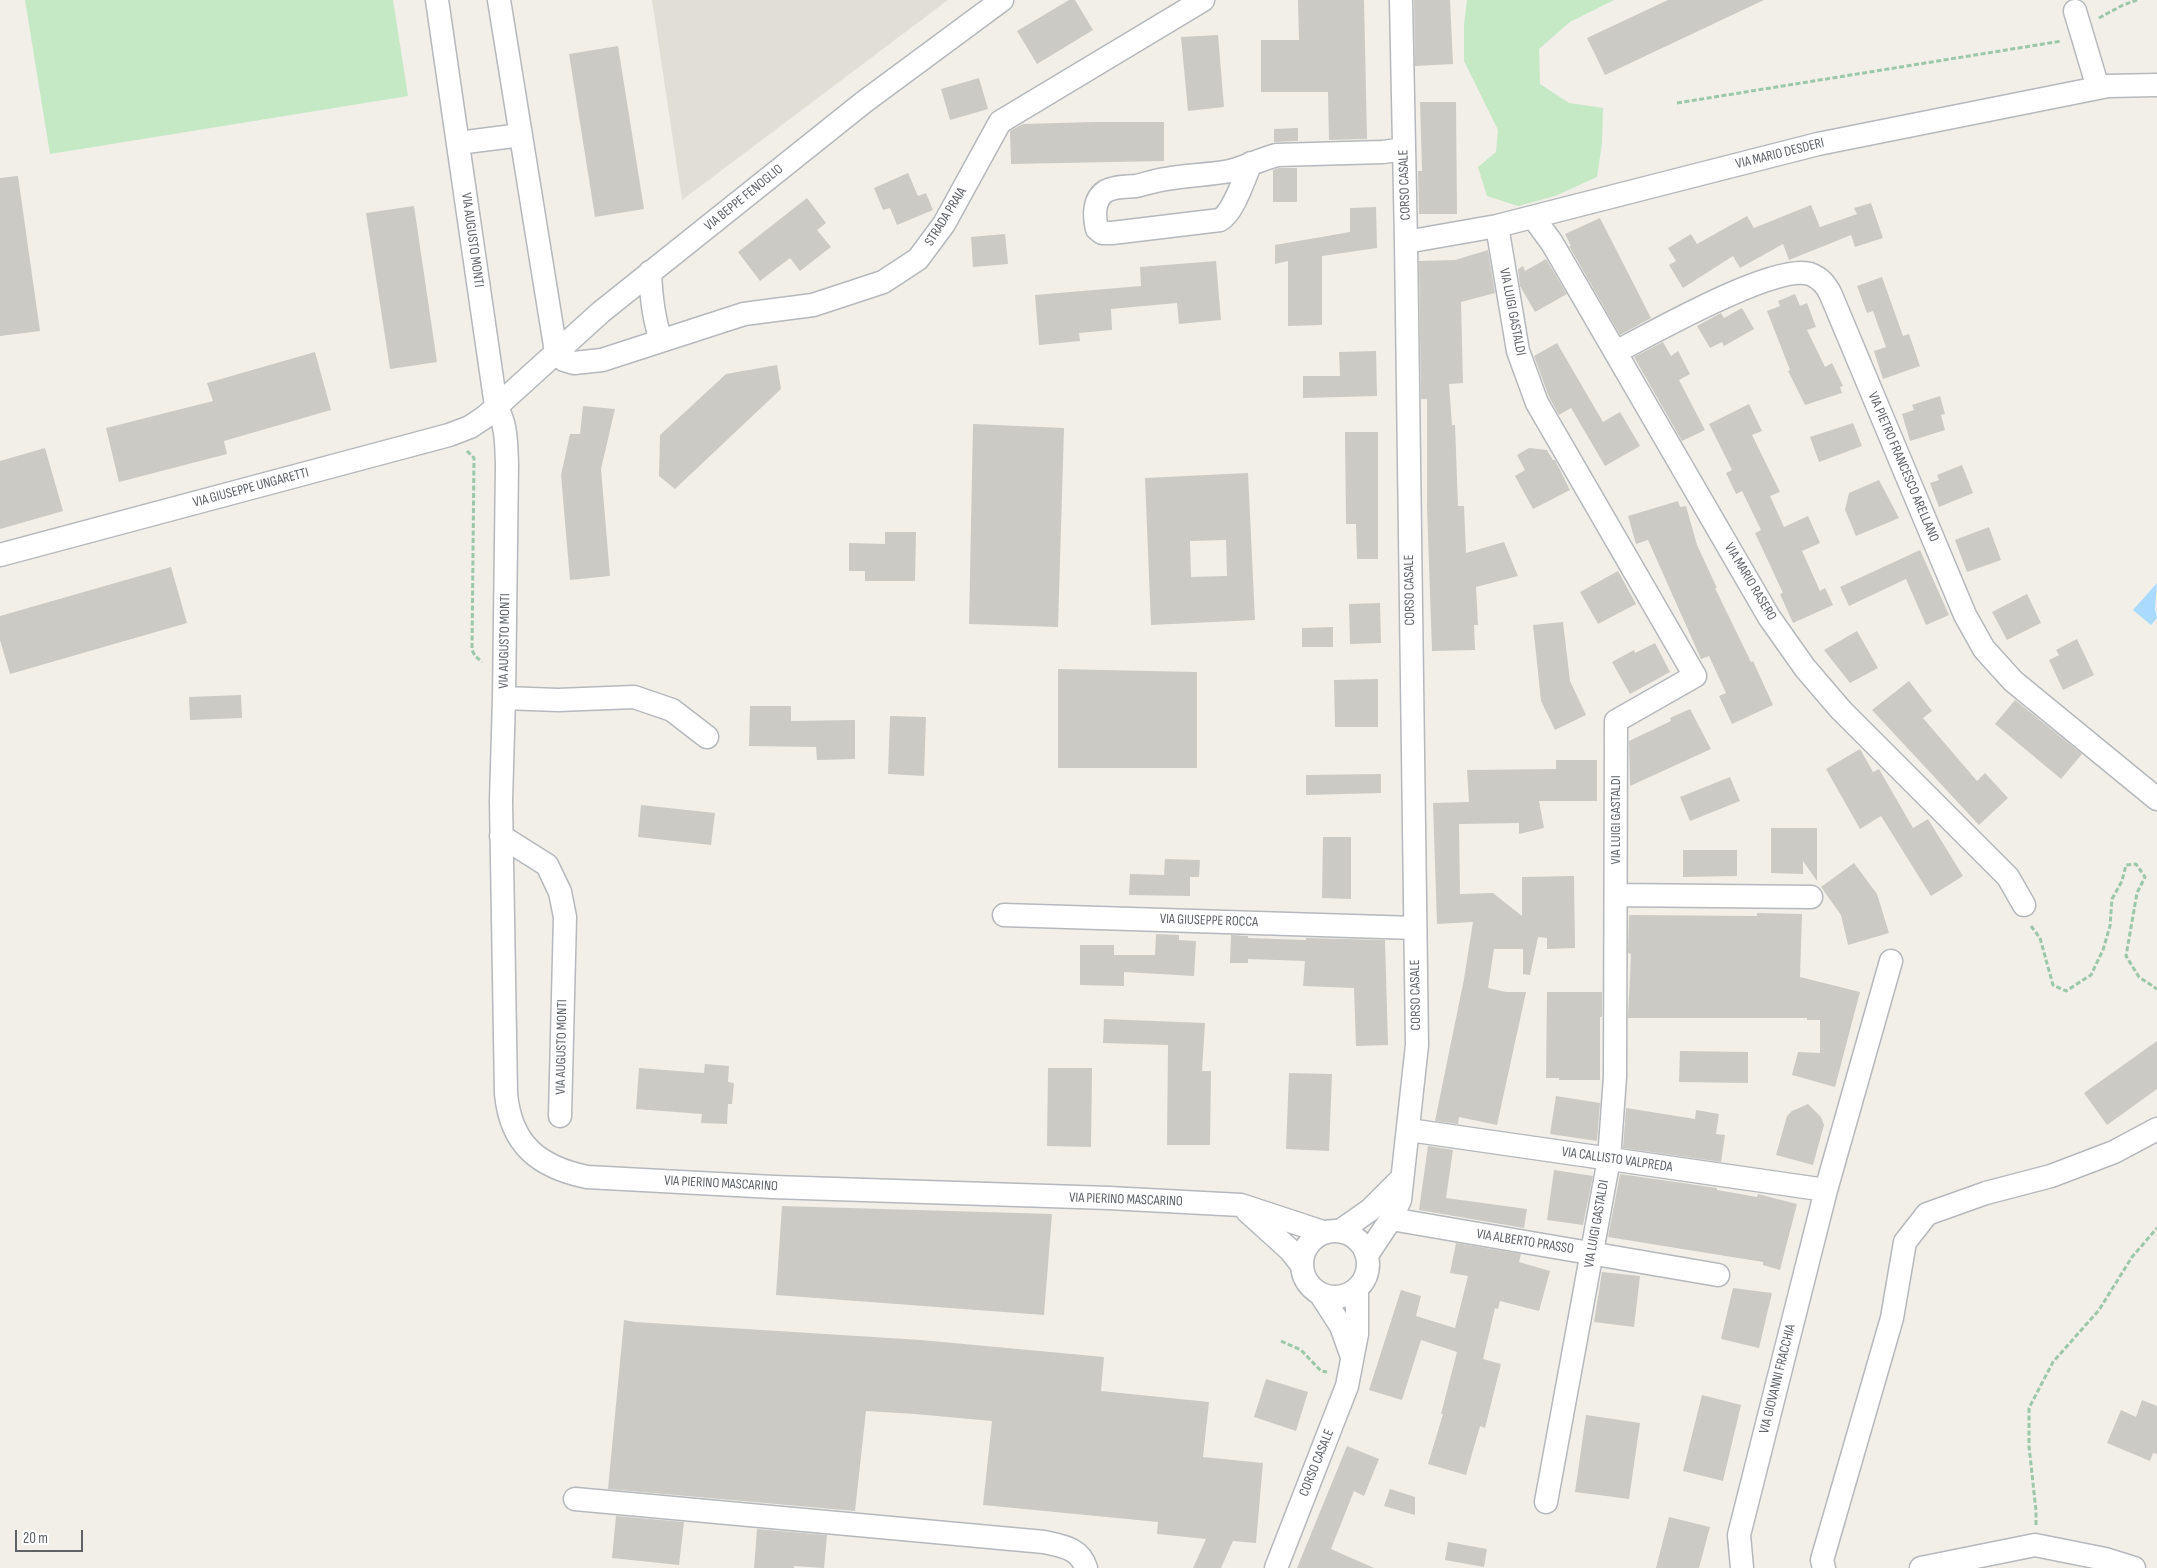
<!DOCTYPE html>
<html>
<head>
<meta charset="utf-8">
<style>
	body { margin:0 }
	#map { position:relative; width:2157px; height:1568px; overflow:hidden; background:#f1efe8; font-family:"Sofia Sans Condensed",sans-serif }
	canvas { display:block }
	.scale { position:absolute; left:15px; top:1530px; width:68px; height:22px; box-sizing:border-box; border:2px solid #5f6368; border-top:0; padding-left:6px; font-size:15px; line-height:18px; white-space:nowrap; color:#5f6368; -webkit-text-stroke:4px #fff; paint-order:stroke }
</style>
</head>
<body>
<div id="map">
<canvas width="2157" height="1568"></canvas>
<div class="scale">20 m</div>
</div>
<script>
const ctx = document.querySelector('canvas').getContext('2d');
ctx.lineJoin = 'round';
function fill(path, color) {
  ctx.fillStyle = color;
  ctx.fill(path, 'evenodd');
}
function stroke(path, color, width, dash) {
  ctx.strokeStyle = color;
  ctx.lineWidth = width;
  ctx.lineCap = dash ? 'butt' : 'round';
  ctx.setLineDash(dash || []);
  ctx.stroke(path);
}
function label(font, color, halo, rows, align = 'center') {
  ctx.font = font + ' "Sofia Sans Condensed",sans-serif';
  ctx.lineWidth = 5;
  ctx.setLineDash([]);
  ctx.textBaseline = 'middle';
  ctx.strokeStyle = halo;
  ctx.fillStyle = color;
  for (const [text, x, y, turn = 0] of rows) {
    ctx.save();
    ctx.translate(x, y);
    ctx.rotate((+turn || 0) * Math.PI / 180);
    ctx.textAlign = isNaN(turn) ? turn : align;
    if (halo) ctx.strokeText(text, 0, 0);
    ctx.fillText(text, 0, 0);
    ctx.restore();
  }
}
const education = new Path2D(`
	M 652,0 L 948,0 L 682,200 Z`);
const green = new Path2D(`
	M 25,0 L 393,0 L 408,96 L 50,154 Z
	M 1467,0 L 1614,0 L 1570,22 L 1539,49 L 1540,84 L 1569,103 L 1603,108 L 1602,143 L 1597,177 L 1555,196 L 1518,206 L 1487,196 L 1478,167 L 1496,152 L 1498,130 L 1464,61 L 1464,25 Z`);
const water = new Path2D(`
	M 2157,583 L 2155,609 L 2157,618 L 2151,625 L 2133,610 Z`);
const building = new Path2D(`
	M 1069,0 L 1075,0 L 1093,30 L 1037,64 L 1017,31 Z
	M 1298,0 L 1364,0 L 1367,139 L 1329,140 L 1328,92 L 1261,92 L 1261,40 L 1299,40 Z
	M 1414,0 L 1450,0 L 1453,64 L 1415,66 Z
	M 1668,0 L 1764,0 L 1605,75 L 1587,38 Z
	M 1218,35 L 1224,107 L 1188,111 L 1181,37 Z
	M 618,46 L 644,209 L 595,217 L 569,54 Z
	M 979,78 L 988,109 L 950,120 L 941,89 Z
	M 1420,102 L 1456,102 L 1457,214 L 1419,214 L 1418,171 L 1422,171 Z
	M 1094,122 L 1164,122 L 1164,161 L 1011,164 L 1010,131 L 1023,124 Z
	M 1298,128 L 1298,141 L 1274,142 L 1274,129 Z
	M 1279,168 L 1297,168 L 1297,202 L 1273,202 L 1273,170 Z
	M 908,173 L 918,196 L 926,193 L 933,210 L 897,225 L 890,208 L 883,210 L 874,188 Z
	M 18,176 L 40,331 L 0,336 L 0,178 Z
	M 807,198 L 826,223 L 817,230 L 831,247 L 800,271 L 790,258 L 760,281 L 738,252 Z
	M 1871,203 L 1883,238 L 1855,247 L 1851,235 L 1789,260 L 1783,244 L 1740,268 L 1733,256 L 1683,288 L 1669,265 L 1676,261 L 1668,248 L 1691,234 L 1697,244 L 1747,216 L 1754,228 L 1811,205 L 1820,227 L 1857,214 L 1854,208 Z
	M 414,206 L 437,362 L 390,369 L 366,213 Z
	M 1376,207 L 1377,248 L 1322,256 L 1322,325 L 1288,326 L 1288,261 L 1275,264 L 1275,245 L 1350,232 L 1350,208 Z
	M 1600,218 L 1651,318 L 1620,335 L 1569,246 L 1571,246 L 1565,234 Z
	M 1005,234 L 1008,264 L 973,267 L 971,237 Z
	M 1488,250 L 1495,293 L 1461,302 L 1463,383 L 1449,384 L 1452,425 L 1455,425 L 1458,506 L 1464,506 L 1466,553 L 1504,542 L 1518,576 L 1476,587 L 1478,625 L 1474,625 L 1475,650 L 1432,651 L 1427,507 L 1427,399 L 1421,399 L 1419,261 L 1455,260 Z
	M 1546,259 L 1567,294 L 1535,312 L 1520,286 L 1518,269 L 1523,266 L 1525,271 Z
	M 1216,261 L 1221,320 L 1179,324 L 1177,303 L 1111,309 L 1112,330 L 1079,333 L 1080,341 L 1039,345 L 1035,295 L 1141,286 L 1140,267 Z
	M 1882,277 L 1903,336 L 1909,334 L 1920,366 L 1883,379 L 1874,351 L 1886,347 L 1873,311 L 1867,313 L 1857,286 Z
	M 1795,294 L 1800,306 L 1807,303 L 1816,327 L 1807,330 L 1825,367 L 1832,363 L 1843,386 L 1840,387 L 1842,393 L 1805,405 L 1788,371 L 1790,370 L 1767,311 L 1780,306 L 1778,301 Z
	M 1742,308 L 1754,329 L 1724,346 L 1722,342 L 1710,348 L 1697,326 L 1721,313 L 1724,318 Z
	M 1663,342 L 1671,356 L 1678,351 L 1690,374 L 1679,380 L 1705,430 L 1682,441 L 1634,357 Z
	M 1557,343 L 1603,422 L 1620,412 L 1640,446 L 1605,466 L 1571,408 L 1559,415 L 1549,397 L 1534,356 Z
	M 1376,351 L 1377,396 L 1303,398 L 1303,376 L 1340,376 L 1339,352 Z
	M 315,352 L 331,410 L 224,441 L 227,454 L 119,482 L 106,428 L 213,401 L 207,383 Z
	M 777,365 L 781,389 L 675,489 L 659,476 L 660,435 L 726,374 Z
	M 1940,396 L 1945,414 L 1941,415 L 1945,430 L 1910,441 L 1902,414 L 1914,410 L 1912,405 Z
	M 1749,404 L 1762,431 L 1752,435 L 1780,492 L 1770,496 L 1784,527 L 1808,516 L 1820,543 L 1802,551 L 1820,591 L 1825,588 L 1833,605 L 1793,623 L 1780,594 L 1783,593 L 1755,533 L 1761,530 L 1742,491 L 1736,494 L 1726,473 L 1732,470 L 1709,424 Z
	M 583,406 L 615,409 L 601,469 L 610,576 L 570,580 L 561,475 L 570,434 L 580,434 Z
	M 1853,423 L 1862,446 L 1819,462 L 1810,437 Z
	M 973,424 L 1064,428 L 1058,627 L 969,624 Z
	M 1345,432 L 1378,432 L 1378,559 L 1357,559 L 1356,524 L 1346,524 Z
	M 45,448 L 63,511 L 0,529 L 0,461 Z
	M 1529,448 L 1547,450 L 1553,460 L 1555,460 L 1570,490 L 1533,509 L 1515,476 L 1525,470 L 1517,455 Z
	M 1962,465 L 1973,493 L 1939,507 L 1930,483 L 1939,480 L 1937,475 Z
	M 1248,473 L 1255,620 L 1151,625 L 1145,478 ZM 1226,540 L 1227,576 L 1191,577 L 1190,541 Z
	M 1879,480 L 1899,518 L 1856,536 L 1845,510 L 1849,493 Z
	M 1678,501 L 1680,507 L 1686,506 L 1697,545 L 1717,588 L 1715,588 L 1751,662 L 1753,661 L 1773,705 L 1732,724 L 1719,696 L 1726,693 L 1709,656 L 1701,659 L 1648,540 L 1636,544 L 1628,516 Z
	M 1989,527 L 2001,560 L 1967,572 L 1955,540 Z
	M 885,532 L 916,532 L 915,581 L 865,581 L 865,571 L 849,571 L 849,543 L 885,544 Z
	M 1920,550 L 1949,615 L 1926,625 L 1906,579 L 1849,606 L 1840,587 Z
	M 171,567 L 187,623 L 10,674 L 0,640 L 0,616 Z
	M 1618,571 L 1636,604 L 1598,624 L 1580,592 Z
	M 2027,594 L 2041,623 L 2007,640 L 1992,612 Z
	M 1380,603 L 1381,643 L 1350,644 L 1349,604 Z
	M 1563,622 L 1570,681 L 1586,715 L 1555,730 L 1541,701 L 1533,625 Z
	M 1333,627 L 1333,647 L 1302,647 L 1302,628 Z
	M 1857,631 L 1878,668 L 1850,683 L 1824,650 Z
	M 2077,639 L 2094,675 L 2063,690 L 2049,660 L 2059,655 L 2056,650 Z
	M 1655,643 L 1670,672 L 1630,694 L 1612,662 L 1634,650 L 1635,653 Z
	M 1058,669 L 1197,672 L 1197,768 L 1058,768 Z
	M 1378,679 L 1378,727 L 1335,727 L 1334,680 Z
	M 1909,681 L 1932,711 L 1923,718 L 1977,781 L 1985,773 L 2008,798 L 1979,825 L 1872,710 Z
	M 241,695 L 242,718 L 190,720 L 189,697 Z
	M 2015,700 L 2082,754 L 2061,779 L 1995,724 Z
	M 750,706 L 791,706 L 791,721 L 855,720 L 855,759 L 817,760 L 816,747 L 749,746 Z
	M 1690,709 L 1711,749 L 1630,786 L 1629,741 L 1671,721 L 1670,718 Z
	M 890,716 L 926,717 L 924,776 L 888,774 Z
	M 1860,749 L 1873,772 L 1879,769 L 1913,828 L 1928,819 L 1963,876 L 1931,896 L 1881,816 L 1860,829 L 1826,769 Z
	M 1556,760 L 1597,760 L 1597,801 L 1539,801 L 1544,828 L 1519,834 L 1519,823 L 1459,824 L 1460,894 L 1493,893 L 1522,916 L 1522,877 L 1574,876 L 1575,948 L 1547,949 L 1547,938 L 1538,937 L 1530,975 L 1523,974 L 1523,949 L 1494,949 L 1488,988 L 1506,992 L 1526,992 L 1497,1125 L 1459,1117 L 1458,1124 L 1435,1121 L 1464,979 L 1473,922 L 1437,924 L 1433,803 L 1469,802 L 1467,770 L 1556,769 Z
	M 1381,774 L 1381,793 L 1306,795 L 1306,775 Z
	M 1730,777 L 1740,801 L 1690,821 L 1680,797 Z
	M 641,805 L 715,813 L 711,845 L 638,837 Z
	M 1771,828 L 1817,828 L 1817,881 L 1803,861 L 1803,874 L 1771,873 Z
	M 1323,837 L 1351,837 L 1351,899 L 1322,898 Z
	M 1683,850 L 1737,850 L 1737,876 L 1683,877 Z
	M 1165,859 L 1200,860 L 1199,877 L 1190,877 L 1190,896 L 1129,895 L 1130,874 L 1164,875 Z
	M 1854,863 L 1877,894 L 1889,933 L 1848,945 L 1841,915 L 1821,887 Z
	M 1757,913 L 1802,914 L 1800,977 L 1860,992 L 1835,1087 L 1792,1075 L 1798,1052 L 1820,1053 L 1820,1020 L 1807,1020 L 1807,1018 L 1628,1018 L 1631,954 L 1628,953 L 1629,915 L 1757,916 Z
	M 1156,934 L 1179,935 L 1179,940 L 1196,941 L 1194,976 L 1124,972 L 1124,986 L 1080,985 L 1080,945 L 1114,945 L 1114,955 L 1155,955 Z
	M 1231,935 L 1248,936 L 1248,938 L 1306,940 L 1306,938 L 1385,940 L 1388,1045 L 1356,1046 L 1354,988 L 1303,986 L 1305,961 L 1248,959 L 1248,963 L 1230,963 Z
	M 1547,992 L 1602,992 L 1602,1017 L 1600,1017 L 1600,1080 L 1559,1080 L 1559,1078 L 1546,1078 Z
	M 1104,1019 L 1205,1023 L 1202,1071 L 1211,1071 L 1210,1145 L 1167,1145 L 1168,1045 L 1103,1043 Z
	M 2157,1041 L 2157,1089 L 2107,1125 L 2084,1093 Z
	M 1680,1051 L 1748,1052 L 1748,1083 L 1679,1082 Z
	M 705,1064 L 729,1066 L 728,1082 L 734,1083 L 732,1104 L 728,1104 L 727,1124 L 701,1123 L 702,1114 L 636,1109 L 639,1068 L 704,1073 Z
	M 1048,1068 L 1092,1068 L 1091,1147 L 1047,1146 Z
	M 1289,1073 L 1332,1074 L 1329,1151 L 1286,1149 Z
	M 1556,1096 L 1600,1103 L 1597,1141 L 1550,1134 Z
	M 1808,1104 L 1821,1117 L 1824,1125 L 1813,1165 L 1776,1155 L 1787,1116 L 1792,1111 Z
	M 1626,1108 L 1695,1119 L 1696,1110 L 1719,1114 L 1716,1134 L 1725,1135 L 1721,1162 L 1623,1148 Z
	M 1428,1146 L 1453,1150 L 1446,1198 L 1527,1209 L 1524,1228 L 1419,1210 Z
	M 1554,1170 L 1593,1176 L 1583,1225 L 1547,1220 Z
	M 1620,1174 L 1717,1188 L 1717,1190 L 1757,1197 L 1758,1194 L 1797,1204 L 1780,1270 L 1763,1265 L 1763,1262 L 1608,1237 Z
	M 782,1206 L 1052,1214 L 1044,1315 L 776,1295 Z
	M 1456,1243 L 1521,1254 L 1519,1262 L 1550,1271 L 1539,1311 L 1500,1301 L 1498,1309 L 1495,1308 L 1483,1359 L 1501,1364 L 1485,1428 L 1480,1426 L 1466,1475 L 1428,1464 L 1443,1414 L 1441,1414 L 1457,1352 L 1421,1340 L 1402,1400 L 1369,1390 L 1401,1290 L 1421,1296 L 1416,1316 L 1455,1328 L 1468,1276 L 1450,1273 Z
	M 1602,1272 L 1640,1276 L 1634,1327 L 1594,1322 Z
	M 1733,1288 L 1772,1293 L 1759,1348 L 1721,1339 Z
	M 624,1320 L 635,1322 L 921,1340 L 1104,1357 L 1101,1391 L 1209,1402 L 1203,1457 L 1263,1463 L 1256,1543 L 1233,1541 L 1221,1568 L 1193,1568 L 1206,1539 L 1157,1534 L 1158,1522 L 983,1505 L 992,1421 L 915,1414 L 866,1411 L 855,1511 L 608,1489 Z
	M 1266,1379 L 1308,1392 L 1296,1431 L 1254,1417 Z
	M 1702,1395 L 1741,1405 L 1723,1481 L 1683,1471 Z
	M 2142,1400 L 2157,1406 L 2157,1454 L 2153,1453 L 2150,1461 L 2107,1443 L 2121,1410 L 2136,1417 Z
	M 1586,1415 L 1640,1423 L 1629,1499 L 1575,1492 Z
	M 1347,1446 L 1379,1459 L 1364,1496 L 1354,1491 L 1331,1549 L 1374,1568 L 1297,1568 Z
	M 1390,1489 L 1415,1497 L 1415,1515 L 1384,1506 Z
	M 616,1516 L 684,1522 L 679,1565 L 612,1558 Z
	M 1669,1517 L 1710,1527 L 1699,1568 L 1656,1568 Z
	M 757,1529 L 827,1535 L 824,1568 L 794,1566 L 794,1568 L 754,1568 Z
	M 1448,1542 L 1487,1549 L 1484,1567 L 1445,1560 Z`);
const path = new Path2D(`
	M 2099,18 L 2123,5 L 2137,0
	M 1677,103 L 2062,41
	M 467,451 L 474,458 L 472,650 L 475,656 L 482,662
	M 2031,926 L 2040,938 L 2053,985 L 2066,991 L 2091,975 L 2103,950 L 2110,926 L 2112,899 L 2122,881 L 2126,865 L 2136,864 L 2145,877 L 2137,893 L 2126,956 L 2139,977 L 2157,989
	M 1281,1341 L 1301,1350 L 1321,1371 L 1327,1372
	M 2036,1525 L 2036,1511 L 2029,1446 L 2029,1408 L 2053,1362 L 2099,1310 L 2132,1257 L 2157,1228`);
const minor = new Path2D(`
	M 437,0 L 496,406 C 507,425 506,443 507,464 L 504,698 L 501,801 L 506,1094 C 511,1145 539,1167 587,1177 L 773,1187 L 1109,1198 L 1241,1205 L 1323,1232
	M 499,0 L 556,352 L 564,360 L 574,363 L 602,360 L 744,314 L 813,305 L 883,282 L 918,259 L 944,224 L 1000,122 L 1203,0
	M 2075,11 L 2098,88
	M 458,143 L 521,135
	M 1251,163 C 1244,178 1234,212 1220,220 L 1112,233 L 1102,233 L 1097,229 C 1094,217 1093,199 1106,191 C 1115,186 1126,187 1136,186 C 1146,184 1156,180 1166,179 C 1187,175 1209,175 1230,171 C 1246,167 1261,159 1277,155 L 1383,152 L 1404,149
	M 1533,217 L 1552,243 L 1769,617 L 1805,668 L 1841,710 L 2008,877 L 2024,905
	M 1497,226 L 1518,351 L 1537,403 L 1695,676 L 1616,721 L 1615,1077 L 1609,1159 L 1546,1502
	M 1406,242 L 1497,226 L 1818,144 L 2108,86 L 2157,85
	M 650,272 C 651,295 653,318 661,340
	M 1616,352 C 1652,333 1775,263 1810,274 C 1821,278 1827,286 1831,295 L 1965,615 L 1984,649 L 2013,681 L 2157,799
	M 0,555 L 449,435 L 470,427 L 485,417 L 601,312 L 864,102 L 1002,0
	M 504,698 L 558,700 L 634,697 L 672,710 L 707,737
	M 501,836 L 547,865 L 560,892 L 565,917 L 560,1116
	M 1616,895 L 1811,897
	M 1004,915 L 1415,928
	M 1409,1130 L 1826,1190
	M 1247,1211 L 1290,1250 L 1301,1264
	M 1391,1219 L 1718,1275
	M1302 1264a33 33 0 1 1 66 0a33 33 0 1 1-66 0Z
	M 1340,1231 L 1370,1210 L 1401,1179
	M 1367,1255 L 1391,1219 L 1400,1200 L 1417,1045 L 1406,242 L 1401,0
	M 1321,1295 L 1341,1326 L 1351,1354
	M 575,1499 L 1044,1542 C 1062,1546 1080,1548 1086,1568
	M 1276,1568 L 1347,1386 L 1357,1334 L 1357,1289
	M 1742,1568 L 1739,1535 L 1826,1190 L 1891,961
	M 1824,1568 L 1822,1560 L 1892,1318 L 1905,1242 L 1927,1214 L 1986,1193 L 2051,1176 L 2114,1152 L 2157,1129
	M 1921,1568 L 2035,1545 L 2105,1559 L 2134,1568`);
const streetNames = [
	["VIA MARIO DESDERI",1780,154,-14],
	["CORSO CASALE",1405,185,-92],
	["VIA BEPPE FENOGLIO",744,198,-39],
	["STRADA PRAIA",946,217,-58],
	["VIA AUGUSTO MONTI",472,240,82],
	["VIA LUIGI GASTALDI",1512,312,79],
	["VIA PIETRO FRANCESCO ARELLANO",1903,467,67],
	["VIA GIUSEPPE UNGARETTI",251,488,-15],
	["VIA MARIO RASERO",1750,582,59],
	["CORSO CASALE",1410,590,-91],
	["VIA AUGUSTO MONTI",505,641,-89],
	["VIA LUIGI GASTALDI",1616,820,-90],
	["VIA GIUSEPPE ROCCA",1209,921,2],
	["CORSO CASALE",1416,995,-91],
	["VIA AUGUSTO MONTI",562,1047,-89],
	["VIA CALLISTO VALPREDA",1617,1160,8],
	["VIA PIERINO MASCARINO",721,1184,3],
	["VIA PIERINO MASCARINO",1126,1200,2],
	["VIA LUIGI GASTALDI",1597,1224,-80],
	["VIA ALBERTO PRASSO",1525,1242,9],
	["VIA GIOVANNI FRACCHIA",1778,1379,-76],
	["CORSO CASALE",1317,1463,-68]
];
fill(education, '#e1ded6');
fill(green, '#c5e8c5');
fill(water, '#aadaff');
fill(building, '#cccac5');
stroke(minor, '#b5b8bc', 25);
stroke(path, '#9cc7a9', 3, [5, 2.5]);
stroke(minor, '#fff', 22);
label('14px', '#5f6368', '#fff', streetNames);
</script>
</body>
</html>
